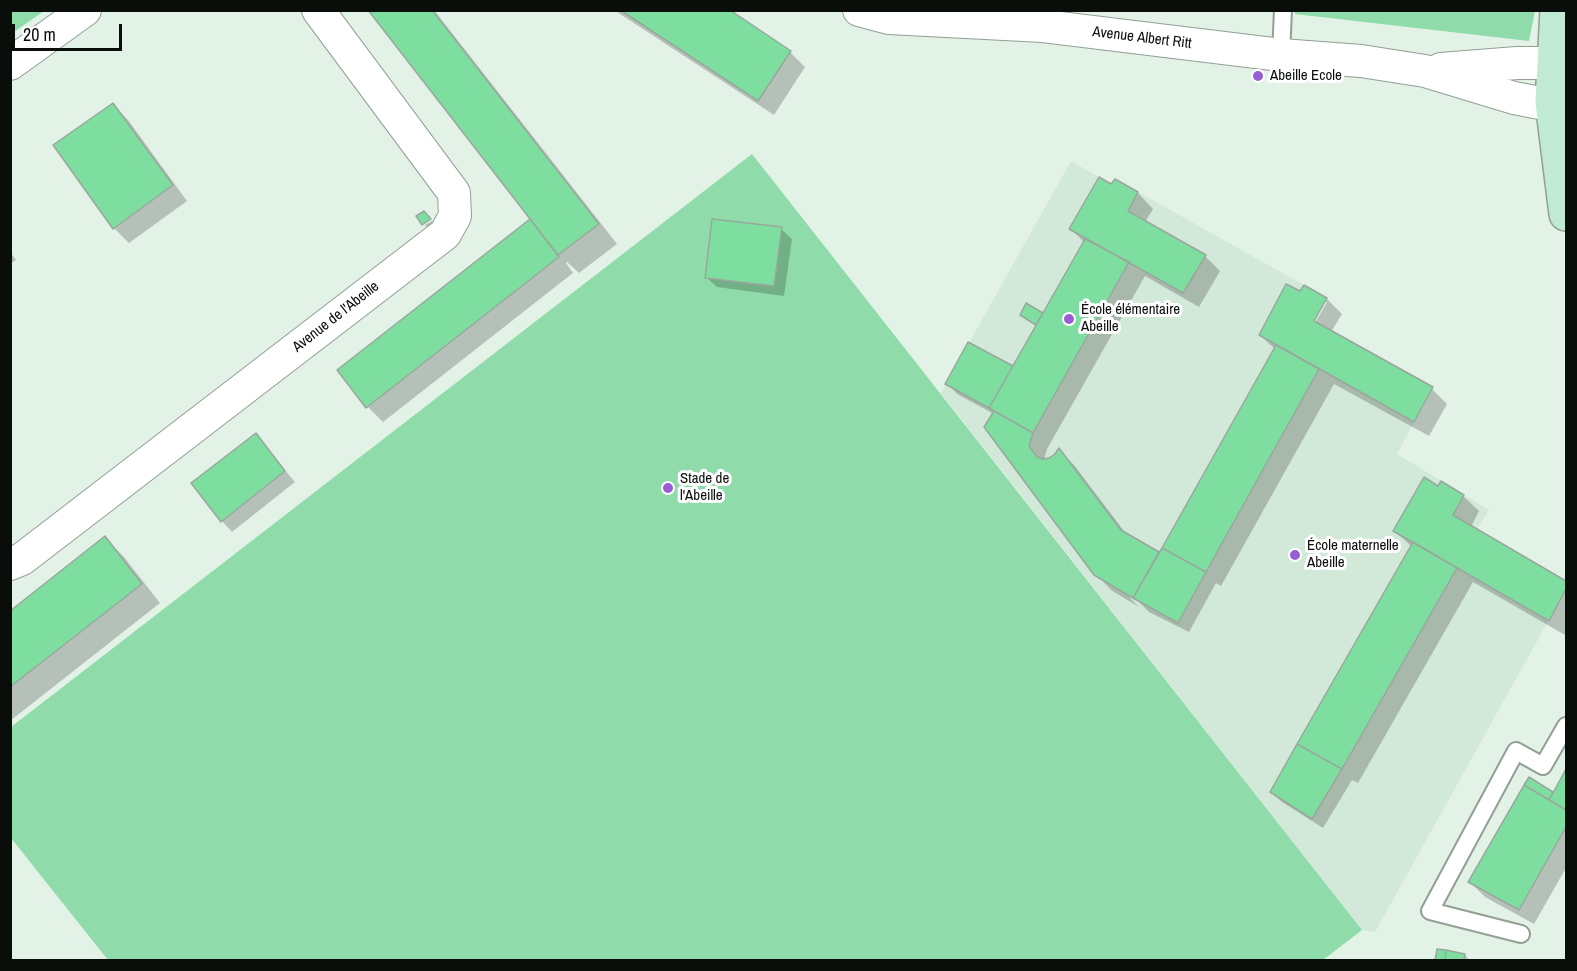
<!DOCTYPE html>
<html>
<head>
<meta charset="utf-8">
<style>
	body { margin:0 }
	#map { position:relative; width:1577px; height:971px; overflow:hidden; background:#e3f2e7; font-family:"Archivo Narrow",sans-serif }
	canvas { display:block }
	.frame { position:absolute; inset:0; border:12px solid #090e0b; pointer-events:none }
	.scale { position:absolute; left:12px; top:24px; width:110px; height:27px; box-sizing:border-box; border:3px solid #090e0b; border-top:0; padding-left:8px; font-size:18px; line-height:21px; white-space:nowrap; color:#090e0b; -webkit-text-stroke:4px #fff; paint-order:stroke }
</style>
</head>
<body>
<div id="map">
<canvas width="1577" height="971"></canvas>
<div class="frame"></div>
<div class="scale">20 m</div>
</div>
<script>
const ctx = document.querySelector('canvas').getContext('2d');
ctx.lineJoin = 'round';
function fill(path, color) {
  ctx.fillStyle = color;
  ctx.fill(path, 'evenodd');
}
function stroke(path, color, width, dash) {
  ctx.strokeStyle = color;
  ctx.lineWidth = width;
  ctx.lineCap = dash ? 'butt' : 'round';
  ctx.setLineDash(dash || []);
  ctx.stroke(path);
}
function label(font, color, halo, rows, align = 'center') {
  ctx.font = font + ' "Archivo Narrow",sans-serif';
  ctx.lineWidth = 6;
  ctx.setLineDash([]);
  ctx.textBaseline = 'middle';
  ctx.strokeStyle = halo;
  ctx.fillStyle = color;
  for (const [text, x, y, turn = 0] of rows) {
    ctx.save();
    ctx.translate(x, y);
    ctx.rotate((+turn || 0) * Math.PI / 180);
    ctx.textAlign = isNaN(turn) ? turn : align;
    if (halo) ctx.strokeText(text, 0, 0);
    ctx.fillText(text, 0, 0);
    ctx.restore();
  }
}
const built = new Path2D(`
	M 1071,161 L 1111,184 L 1115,179 L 1327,298 L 1315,321 L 1433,387 L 1397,454 L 1489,510 L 1477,529 L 1566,581 L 1566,589 L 1375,932 L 1362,930 L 941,393 Z`);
const green = new Path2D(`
	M 11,10 L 44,10 L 44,11 L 11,34 Z
	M 1295,11 L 1535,10 L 1535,11 L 1529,41 L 1295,14 Z
	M 752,154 L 1362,930 L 1323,960 L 108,960 L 11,838 L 11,727 Z`);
const shadow = new Path2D(`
	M 369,10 L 434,10 L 617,244 L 579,273 L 567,262 L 566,263 L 573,273 L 383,422 L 368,407 L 339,370 L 539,227 Z
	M 614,10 L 727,10 L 790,52 L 805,67 L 774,115 Z
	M 113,105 L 128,120 L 187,201 L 129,243 L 114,228 Z
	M 1115,181 L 1138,193 L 1153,209 L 1145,222 L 1205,256 L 1220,271 L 1199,307 L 1145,276 L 1047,449 L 1044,460 L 1050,460 L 1059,450 L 1074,465 L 1127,535 L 1160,555 L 1275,349 L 1260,335 L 1301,293 L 1304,287 L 1327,299 L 1342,314 L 1331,332 L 1432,389 L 1447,404 L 1429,436 L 1334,384 L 1221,586 L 1216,583 L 1189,632 L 1149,612 L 1134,597 L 1129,597 L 1139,607 L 1111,590 L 1096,574 L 994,414 L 957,394 L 947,383 L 1014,368 L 1037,326 L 1022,315 L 1044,315 L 1085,243 L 1071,229 ZM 1323,302 L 1327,302 L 1312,328 L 1309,327 Z
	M 432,221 L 435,225 L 428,229 L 425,225 Z
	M 781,229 L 792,239 L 784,296 L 717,287 L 706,277 Z
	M 10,252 L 16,260 L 10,264 Z
	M 255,435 L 295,482 L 232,532 L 222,521 L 194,484 Z
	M 1442,483 L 1463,496 L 1479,511 L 1471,527 L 1566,583 L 1566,631 L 1565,635 L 1473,582 L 1358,783 L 1352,780 L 1323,828 L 1282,802 L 1271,792 L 1412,547 L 1395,531 Z
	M 105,538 L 124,557 L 160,603 L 10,721 L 10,613 Z
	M 1566,772 L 1566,868 L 1534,924 L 1485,897 L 1470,882 L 1529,779 L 1554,795 Z
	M 1438,951 L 1465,955 L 1469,960 L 1436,960 Z`);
const building = new Path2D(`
	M 368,10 L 432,10 L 599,224 L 558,255 Z
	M 620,10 L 730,10 L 791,51 L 758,101 Z
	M 113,103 L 173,185 L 113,229 L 53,145 Z
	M 1099,177 L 1111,184 L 1115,179 L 1138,192 L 1128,211 L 1206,255 L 1183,293 L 1069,229 Z
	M 424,211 L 431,219 L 422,225 L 416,216 Z
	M 530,219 L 559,257 L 366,408 L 337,370 Z
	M 712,219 L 782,227 L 774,286 L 705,278 Z
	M 1085,239 L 1129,262 L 1033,433 L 989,408 Z
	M 1286,284 L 1300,291 L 1304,285 L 1327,298 L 1314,321 L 1433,387 L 1414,422 L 1259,335 Z
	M 1026,303 L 1043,313 L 1036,325 L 1020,315 Z
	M 968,342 L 1013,366 L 989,408 L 945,384 Z
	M 1276,345 L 1319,369 L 1206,572 L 1162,548 Z
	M 994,411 L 1033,433 L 1029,446 L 1037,457 L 1043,459 L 1049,458 L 1055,454 L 1059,448 L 1121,530 L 1159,552 L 1133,598 L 1094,575 L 984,427 Z
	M 256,433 L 285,471 L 221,522 L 191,483 Z
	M 1424,477 L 1438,486 L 1441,481 L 1464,495 L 1453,515 L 1566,581 L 1566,589 L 1549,621 L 1393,531 Z
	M 105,536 L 142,584 L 10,687 L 10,611 Z
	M 1413,542 L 1457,568 L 1342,769 L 1297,744 Z
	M 1162,548 L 1206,572 L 1178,623 L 1133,598 Z
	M 1297,744 L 1342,769 L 1312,819 L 1270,792 Z
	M 1566,769 L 1566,810 L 1549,800 Z
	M 1529,777 L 1553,792 L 1549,800 L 1524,785 Z
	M 1524,785 L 1566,810 L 1566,827 L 1519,910 L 1468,882 Z
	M 1437,949 L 1446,950 L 1445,960 L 1435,960 Z
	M 1446,950 L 1465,954 L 1464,960 L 1445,960 Z`);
const lane = new Path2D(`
	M 1281,55 L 1283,10
	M 1521,934 L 1430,911 L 1516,751 L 1543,766 L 1566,726`);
const street = new Path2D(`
	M 859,10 L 889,18 L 1043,26 L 1281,55 L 1361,61 L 1425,71 L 1514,98 L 1540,103 L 1566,99
	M 10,64 L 85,10
	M 1441,69 L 1517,63 L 1552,63 L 1566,69
	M 10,564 L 22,559 L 445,234 L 455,216 L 454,193 L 318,10`);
const secondary = new Path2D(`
	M 1557,10 L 1552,102 L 1566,214`);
const markers = [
	[1258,76,6,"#995dd5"],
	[1069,319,6,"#995dd5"],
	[668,488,6,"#995dd5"],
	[1295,555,6,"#995dd5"]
];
const streetNames = [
	["Avenue Albert Ritt",1142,38,7],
	["Avenue de l'Abeille",336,317,-38]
];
const poiNames = [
	["Abeille Ecole",1270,76],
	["École élémentaire",1081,310],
	["Abeille",1081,327],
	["Stade de",680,479],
	["l'Abeille",680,496],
	["École maternelle",1307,546],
	["Abeille",1307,563]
];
fill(built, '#d2e8d8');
fill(green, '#8fdba9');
fill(shadow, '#0003');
fill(building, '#7ddea0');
stroke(building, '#99a79d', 1.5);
stroke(lane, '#919f95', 20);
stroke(street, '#919f95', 34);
stroke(secondary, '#919f95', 36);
stroke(lane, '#fff', 16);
stroke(street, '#fff', 32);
stroke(secondary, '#c0ead4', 33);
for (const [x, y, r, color] of markers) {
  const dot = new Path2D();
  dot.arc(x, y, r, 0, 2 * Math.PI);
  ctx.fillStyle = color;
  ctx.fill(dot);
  stroke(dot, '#fff', 2);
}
label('15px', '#090e0b', '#fff', streetNames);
label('15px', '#090e0b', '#fff', poiNames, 'left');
</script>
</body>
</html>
